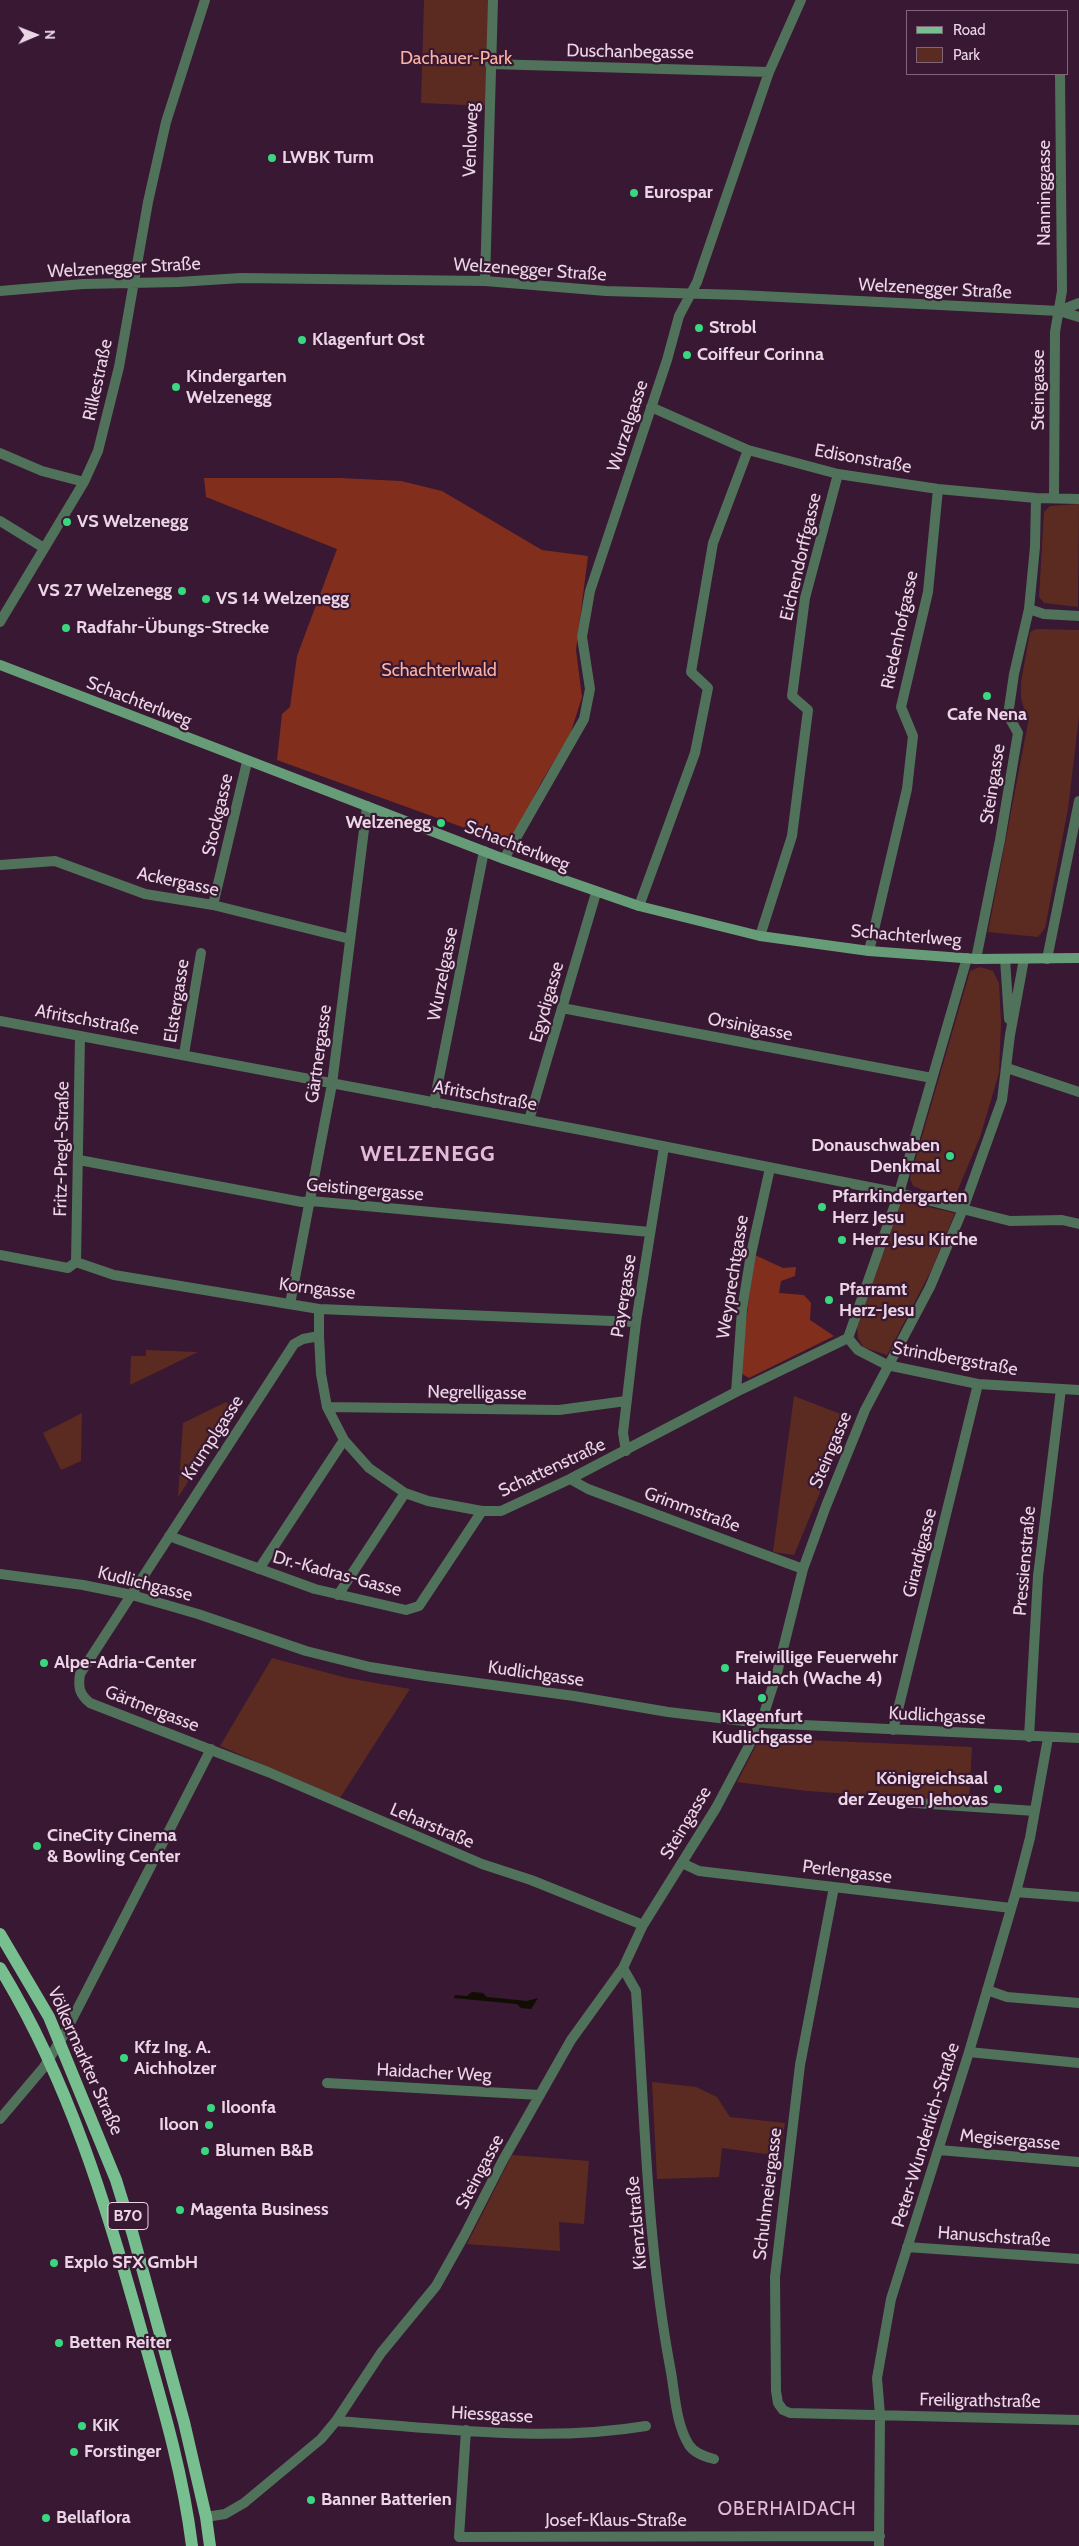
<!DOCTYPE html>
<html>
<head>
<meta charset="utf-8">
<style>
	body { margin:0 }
	#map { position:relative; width:1079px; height:2546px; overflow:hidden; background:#381832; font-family:Cabin,sans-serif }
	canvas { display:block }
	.legend { position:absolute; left:906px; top:10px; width:162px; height:65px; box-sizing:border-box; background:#381832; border:1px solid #80647a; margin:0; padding:6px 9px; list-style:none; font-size:15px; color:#ebd5e6 }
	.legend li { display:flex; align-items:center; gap:10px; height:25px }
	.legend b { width:25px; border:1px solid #80647a }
	.north { position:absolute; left:10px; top:10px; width:50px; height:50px; -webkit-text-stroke:4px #381832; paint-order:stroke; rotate:89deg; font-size:14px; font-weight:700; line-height:20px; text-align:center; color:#ebd5e6 }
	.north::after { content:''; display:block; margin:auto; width:18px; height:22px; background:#ebd5e6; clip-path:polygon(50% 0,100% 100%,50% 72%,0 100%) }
</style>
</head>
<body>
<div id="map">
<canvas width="1079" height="2546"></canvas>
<ul class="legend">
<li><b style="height:6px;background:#77bf8e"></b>Road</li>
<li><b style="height:14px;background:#5b2b21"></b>Park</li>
</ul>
<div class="north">N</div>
</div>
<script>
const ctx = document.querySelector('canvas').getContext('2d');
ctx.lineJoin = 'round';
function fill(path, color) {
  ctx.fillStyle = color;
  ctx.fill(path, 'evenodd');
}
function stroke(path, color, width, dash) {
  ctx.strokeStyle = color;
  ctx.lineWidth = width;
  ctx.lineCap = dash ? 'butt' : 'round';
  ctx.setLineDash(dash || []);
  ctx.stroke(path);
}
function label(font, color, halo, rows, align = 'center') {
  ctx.font = font + ' Cabin,sans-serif';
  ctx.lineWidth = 4.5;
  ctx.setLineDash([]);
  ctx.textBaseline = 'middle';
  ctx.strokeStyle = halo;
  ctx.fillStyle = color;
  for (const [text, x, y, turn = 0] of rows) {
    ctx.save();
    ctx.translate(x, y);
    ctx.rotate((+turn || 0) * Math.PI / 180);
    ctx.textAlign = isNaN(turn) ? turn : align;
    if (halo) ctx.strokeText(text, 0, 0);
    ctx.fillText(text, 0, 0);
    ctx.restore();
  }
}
const green = new Path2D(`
	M 424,0 L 493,0 L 489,106 L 421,103 Z
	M 1079,504 L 1078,607 L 1044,603 L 1039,597 L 1044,512 L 1050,506 Z
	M 1036,629 L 1079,630 L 1079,717 L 1068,809 L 1045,928 L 1038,937 L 988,932 L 1028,723 L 1021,698 L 1021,682 L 1030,632 Z
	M 980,967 L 993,971 L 999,983 L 1001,1022 L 999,1073 L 980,1137 L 957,1192 C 943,1198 926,1192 913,1186 L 910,1178 L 970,971 Z
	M 902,1201 L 955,1213 L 932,1269 L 887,1355 L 863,1347 L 858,1338 L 857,1326 Z
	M 146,1350 L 198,1352 L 130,1385 L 131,1356 L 146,1356 Z
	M 794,1396 L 851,1418 L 794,1555 L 773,1552 Z
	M 226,1402 L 236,1409 L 178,1497 L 183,1423 Z
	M 82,1413 L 81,1461 L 61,1470 L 43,1433 Z
	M 272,1658 L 347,1678 L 410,1689 L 340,1798 L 220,1746 Z
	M 760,1738 L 972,1747 L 969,1802 L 807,1791 L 737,1782 Z
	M 652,2082 L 696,2087 L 717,2097 L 730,2117 L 785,2123 L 780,2156 L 722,2148 L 719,2177 L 657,2179 Z
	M 512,2155 L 589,2161 L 584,2224 L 559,2222 L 560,2251 L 467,2244 Z`);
const forest = new Path2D(`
	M 204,478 L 340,478 L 401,481 L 442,491 L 542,550 L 588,556 L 576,650 L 582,697 L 570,735 L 542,781 L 509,844 L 277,760 L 282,714 L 290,707 L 297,656 L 337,549 L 206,497 Z
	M 755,1255 L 783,1268 L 796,1267 L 795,1276 L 781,1281 L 779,1293 L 804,1295 L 811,1303 L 810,1320 L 834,1336 L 749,1378 L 739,1372 Z`);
const water = new Path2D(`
	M 472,1992 L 483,1993 L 487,1997 L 527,2001 L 538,1998 L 531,2009 L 521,2008 L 517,2004 L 454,1998 L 455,1995 L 467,1996 Z`);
const street = new Path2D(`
	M 490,64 L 769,72
	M 485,281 L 493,0
	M 0,291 L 83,284 L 178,282 L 241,278 L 485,281 L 606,291 L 740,295 L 1059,311 L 1079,317
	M 1059,311 L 1079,303
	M 651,407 L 748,450 L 838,474 L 938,489 L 1036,498 L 1079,499
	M 0,453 L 42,471 L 84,482
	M 1054,498 L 1055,332 L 1062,291 L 1060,74
	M 0,521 L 44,548
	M 1029,609 L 1044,614 L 1079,616
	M 0,622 L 84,482 L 98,451 L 119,367 L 148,202 L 166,122 L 205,0
	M 504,859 L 584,719 L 590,689 L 582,637 L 590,591 L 667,360 L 679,316 L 697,282 L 769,72 L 801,0
	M 0,865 L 55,861 L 145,894 L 213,905 L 350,939
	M 213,905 L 247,762
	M 639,906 L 695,753 L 708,688 L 691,672 L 713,543 L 748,450
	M 760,936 L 792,836 L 808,710 L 792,696 L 805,598 L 838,474
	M 869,951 L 907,789 L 913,736 L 901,707 L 928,592 L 938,489
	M 967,958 L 899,1193 L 848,1338 L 858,1350 L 887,1365 L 978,1384 L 1079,1390
	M 976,959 L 1000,840 L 1018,733 L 1008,715 L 1014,674 L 1029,609 L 1035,547 L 1036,498
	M 1005,959 L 1009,1019
	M 1047,959 L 1079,801
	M 562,1008 L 932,1078
	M 0,1021 L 592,1132 L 899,1193 L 1010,1221 L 1062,1220 L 1079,1224
	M 184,1054 L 201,953
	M 1007,1068 L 1079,1092
	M 434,1103 L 484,851
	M 529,1120 L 596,893
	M 79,1160 L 302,1202 L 311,1201 L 650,1232
	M 0,1255 L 68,1268 L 76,1262 L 114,1275 L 319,1309 L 636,1322
	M 76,1262 L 80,1036
	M 290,1304 L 332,1084 L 367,806
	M 319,1309 L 319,1336 L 303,1339 L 294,1344 L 80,1674 C 78,1687 79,1694 90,1703 L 268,1772 L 482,1864 L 531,1880 L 643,1925
	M 319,1336 L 321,1374 L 327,1407 L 344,1440 L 369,1468 L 405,1493 L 428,1501 L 482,1511 L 501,1511 L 570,1479 L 736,1392 L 848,1338
	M 736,1392 L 742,1310 L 751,1254 L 770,1168
	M 327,1407 L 559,1410 L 626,1401
	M 626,1451 L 623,1433 L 636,1322 L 664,1147
	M 570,1479 L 588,1489 L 803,1569
	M 169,1536 L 315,1589 L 406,1610 L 419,1606 L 482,1511
	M 259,1569 L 344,1440
	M 0,1574 L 83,1585 L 132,1595 L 198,1614 L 306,1651 L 370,1667 L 426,1676 L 574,1696 L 668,1712 L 761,1723 L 1079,1738
	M 338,1595 L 405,1493
	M 893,1730 L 978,1384
	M 1029,1737 L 1038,1576 L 1061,1389
	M 900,1802 L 1035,1811
	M 682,1863 L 699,1871 L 1011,1908
	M 834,1887 L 800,2065 L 775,2277 L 776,2391 L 778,2403 L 783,2410 L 790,2413 L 1079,2420
	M 1016,1892 L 1079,1897
	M 623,1968 L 636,1991 C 645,2117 647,2247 671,2372 C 675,2395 676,2424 689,2445 C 694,2453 706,2457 714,2459
	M 987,1990 L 1007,1997 L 1079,2003
	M 969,2052 L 1079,2063
	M 327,2083 L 540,2095
	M 0,2119 L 44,2067 L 65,2033 L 211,1749
	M 939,2150 L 1079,2162
	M 907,2247 L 1079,2259
	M 336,2421 C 439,2428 544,2443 646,2426
	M 466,2430 L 459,2537 L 880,2536
	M 206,2517 L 225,2514 L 244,2503 L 321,2439 L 336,2421 L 381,2353 L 436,2286 L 464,2236 L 503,2160 L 571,2040 L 623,1968 L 643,1925 L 716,1808 L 761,1723 L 777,1673 L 803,1569 L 826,1506 L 865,1410 L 930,1287 L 963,1209 L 1002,1100 L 1010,1035 L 1024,959
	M 879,2546 L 880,2415 L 877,2378 L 891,2299 L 969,2052 L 1016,1892 L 1030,1838 L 1048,1738`);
const secondary = new Path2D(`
	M 0,665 L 504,859 L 639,906 L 760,936 L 869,951 L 976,959 L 1079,958`);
const primary = new Path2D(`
	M 0,1934 L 49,2017 L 116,2180 L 133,2235 L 184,2422 L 206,2517 L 210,2546
	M 0,1968 C 69,2081 107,2207 142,2333 C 162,2403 183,2473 192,2546`);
const markers = [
	[272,158,5,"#38d880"],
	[634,193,5,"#38d880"],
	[699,328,5,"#38d880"],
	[302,340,5,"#38d880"],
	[687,355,5,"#38d880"],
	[176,387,5,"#38d880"],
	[67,522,5,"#38d880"],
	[182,591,5,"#38d880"],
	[206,599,5,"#38d880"],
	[66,628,5,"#38d880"],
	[987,696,5,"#38d880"],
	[441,823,5,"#38d880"],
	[950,1156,5,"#38d880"],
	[822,1207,5,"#38d880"],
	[842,1240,5,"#38d880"],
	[829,1300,5,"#38d880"],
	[44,1663,5,"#38d880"],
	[725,1668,5,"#38d880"],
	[762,1698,5,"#38d880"],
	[998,1789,5,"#38d880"],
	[37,1846,5,"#38d880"],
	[124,2058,5,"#38d880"],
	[211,2108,5,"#38d880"],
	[209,2125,5,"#38d880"],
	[205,2151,5,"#38d880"],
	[180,2210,5,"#38d880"],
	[54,2263,5,"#38d880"],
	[59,2343,5,"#38d880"],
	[82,2426,5,"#38d880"],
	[74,2452,5,"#38d880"],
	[311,2500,5,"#38d880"],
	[46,2518,5,"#38d880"]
];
const shields = [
	[128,2216,40]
];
const shieldNames = [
	["B70",128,2216]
];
const streetNames = [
	["Duschanbegasse",630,52,1],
	["Venloweg",471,140,-88],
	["Nanninggasse",1045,193,-90],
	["Welzenegger Straße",124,268,-3],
	["Welzenegger Straße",530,270,4],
	["Welzenegger Straße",935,289,3],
	["Rilkestraße",98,380,-78],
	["Steingasse",1039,390,-90],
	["Wurzelgasse",628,426,-72],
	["Edisonstraße",863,459,10],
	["Eichendorffgasse",801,557,-77],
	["Riedenhofgasse",900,630,-78],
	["Schachterlweg",139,702,21],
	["Steingasse",993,784,-81],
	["Stockgasse",218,815,-77],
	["Schachterlweg",517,846,21],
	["Ackergasse",178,882,12],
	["Schachterlweg",906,936,5],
	["Wurzelgasse",443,974,-79],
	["Elstergasse",177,1001,-81],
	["Egydigasse",547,1002,-74],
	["Afritschstraße",87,1020,10],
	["Orsinigasse",750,1027,11],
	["Gärtnergasse",319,1054,-82],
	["Afritschstraße",485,1096,10],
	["Fritz-Pregl-Straße",62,1149,-89],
	["Geistingergasse",365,1190,5],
	["Weyprechtgasse",733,1277,-81],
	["Korngasse",317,1289,7],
	["Payergasse",624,1296,-81],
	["Strindbergstraße",955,1359,10],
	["Negrelligasse",477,1393,1],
	["Krumplgasse",213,1438,-57],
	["Steingasse",831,1450,-67],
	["Schattenstraße",552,1468,-25],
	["Grimmstraße",692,1510,20],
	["Girardigasse",920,1553,-76],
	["Pressienstraße",1025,1561,-85],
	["Dr.-Kadras-Gasse",337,1574,15],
	["Kudlichgasse",145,1584,14],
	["Kudlichgasse",536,1674,8],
	["Gärtnergasse",152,1709,21],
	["Kudlichgasse",937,1716,3],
	["Steingasse",686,1823,-59],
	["Leharstraße",432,1826,23],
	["Perlengasse",847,1872,7],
	["Völkermarkter Straße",85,2061,66],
	["Haidacher Weg",434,2073,3],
	["Peter-Wunderlich-Straße",926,2135,-73],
	["Megisergasse",1010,2140,5],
	["Steingasse",480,2172,-62],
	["Schuhmeiergasse",768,2194,-83],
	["Kienzlstraße",637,2223,-95],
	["Hanuschstraße",994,2237,4],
	["Freiligrathstraße",980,2401,1],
	["Hiessgasse",492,2415,3],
	["Josef-Klaus-Straße",616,2521]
];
const parkNames = [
	["Dachauer-Park",456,59],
	["Schachterlwald",439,671]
];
const poiNames = [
	["LWBK Turm",282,158],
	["Eurospar",644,193],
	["Strobl",709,328],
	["Klagenfurt Ost",312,340],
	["Coiffeur Corinna",697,355],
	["Kindergarten",186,377],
	["Welzenegg",186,398],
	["VS Welzenegg",77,522],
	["VS 27 Welzenegg",172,591,"right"],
	["VS 14 Welzenegg",216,599],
	["Radfahr-Übungs-Strecke",76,628],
	["Cafe Nena",987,715,"center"],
	["Welzenegg",431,823,"right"],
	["Donauschwaben",940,1146,"right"],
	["Denkmal",940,1167,"right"],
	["Pfarrkindergarten",832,1197],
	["Herz Jesu",832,1218],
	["Herz Jesu Kirche",852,1240],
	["Pfarramt",839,1290],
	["Herz-Jesu",839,1311],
	["Freiwillige Feuerwehr",735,1658],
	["Haidach (Wache 4)",735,1679],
	["Alpe-Adria-Center",54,1663],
	["Klagenfurt",762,1717,"center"],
	["Kudlichgasse",762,1738,"center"],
	["Königreichsaal",988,1779,"right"],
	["der Zeugen Jehovas",988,1800,"right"],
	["CineCity Cinema",47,1836],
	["& Bowling Center",47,1857],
	["Kfz Ing. A.",134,2048],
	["Aichholzer",134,2069],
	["Iloonfa",221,2108],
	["Iloon",199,2125,"right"],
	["Blumen B&B",215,2151],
	["Magenta Business",190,2210],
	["Explo SFX GmbH",64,2263],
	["Betten Reiter",69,2343],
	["KiK",92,2426],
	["Forstinger",84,2452],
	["Banner Batterien",321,2500],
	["Bellaflora",56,2518]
];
const neighbourhoodNames = [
	["OBERHAIDACH",787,2509]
];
const districtNames = [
	["WELZENEGG",428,1155]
];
fill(green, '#5b2b21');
fill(forest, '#822e1c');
fill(water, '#110d03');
stroke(street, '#50725a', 10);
stroke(secondary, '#669d78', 10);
stroke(primary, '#77bf8e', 12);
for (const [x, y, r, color] of markers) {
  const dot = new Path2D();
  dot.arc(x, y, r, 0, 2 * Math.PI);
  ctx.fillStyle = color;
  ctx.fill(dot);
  stroke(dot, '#381832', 2);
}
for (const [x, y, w] of shields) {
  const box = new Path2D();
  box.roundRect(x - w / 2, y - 13.5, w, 27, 4);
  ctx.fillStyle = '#381832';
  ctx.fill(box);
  stroke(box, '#ebd5e6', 1);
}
label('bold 16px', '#ebd5e6', null, shieldNames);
label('18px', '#ebd5e6', '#381832', streetNames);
label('18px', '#fdb3a2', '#381832', parkNames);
label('bold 18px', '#ebd5e6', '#381832', poiNames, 'left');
ctx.letterSpacing = '1px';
label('19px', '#e4badb', '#381832', neighbourhoodNames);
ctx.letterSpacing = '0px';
ctx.letterSpacing = '1px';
label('bold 22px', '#e4badb', '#381832', districtNames);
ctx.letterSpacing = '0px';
</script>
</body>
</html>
